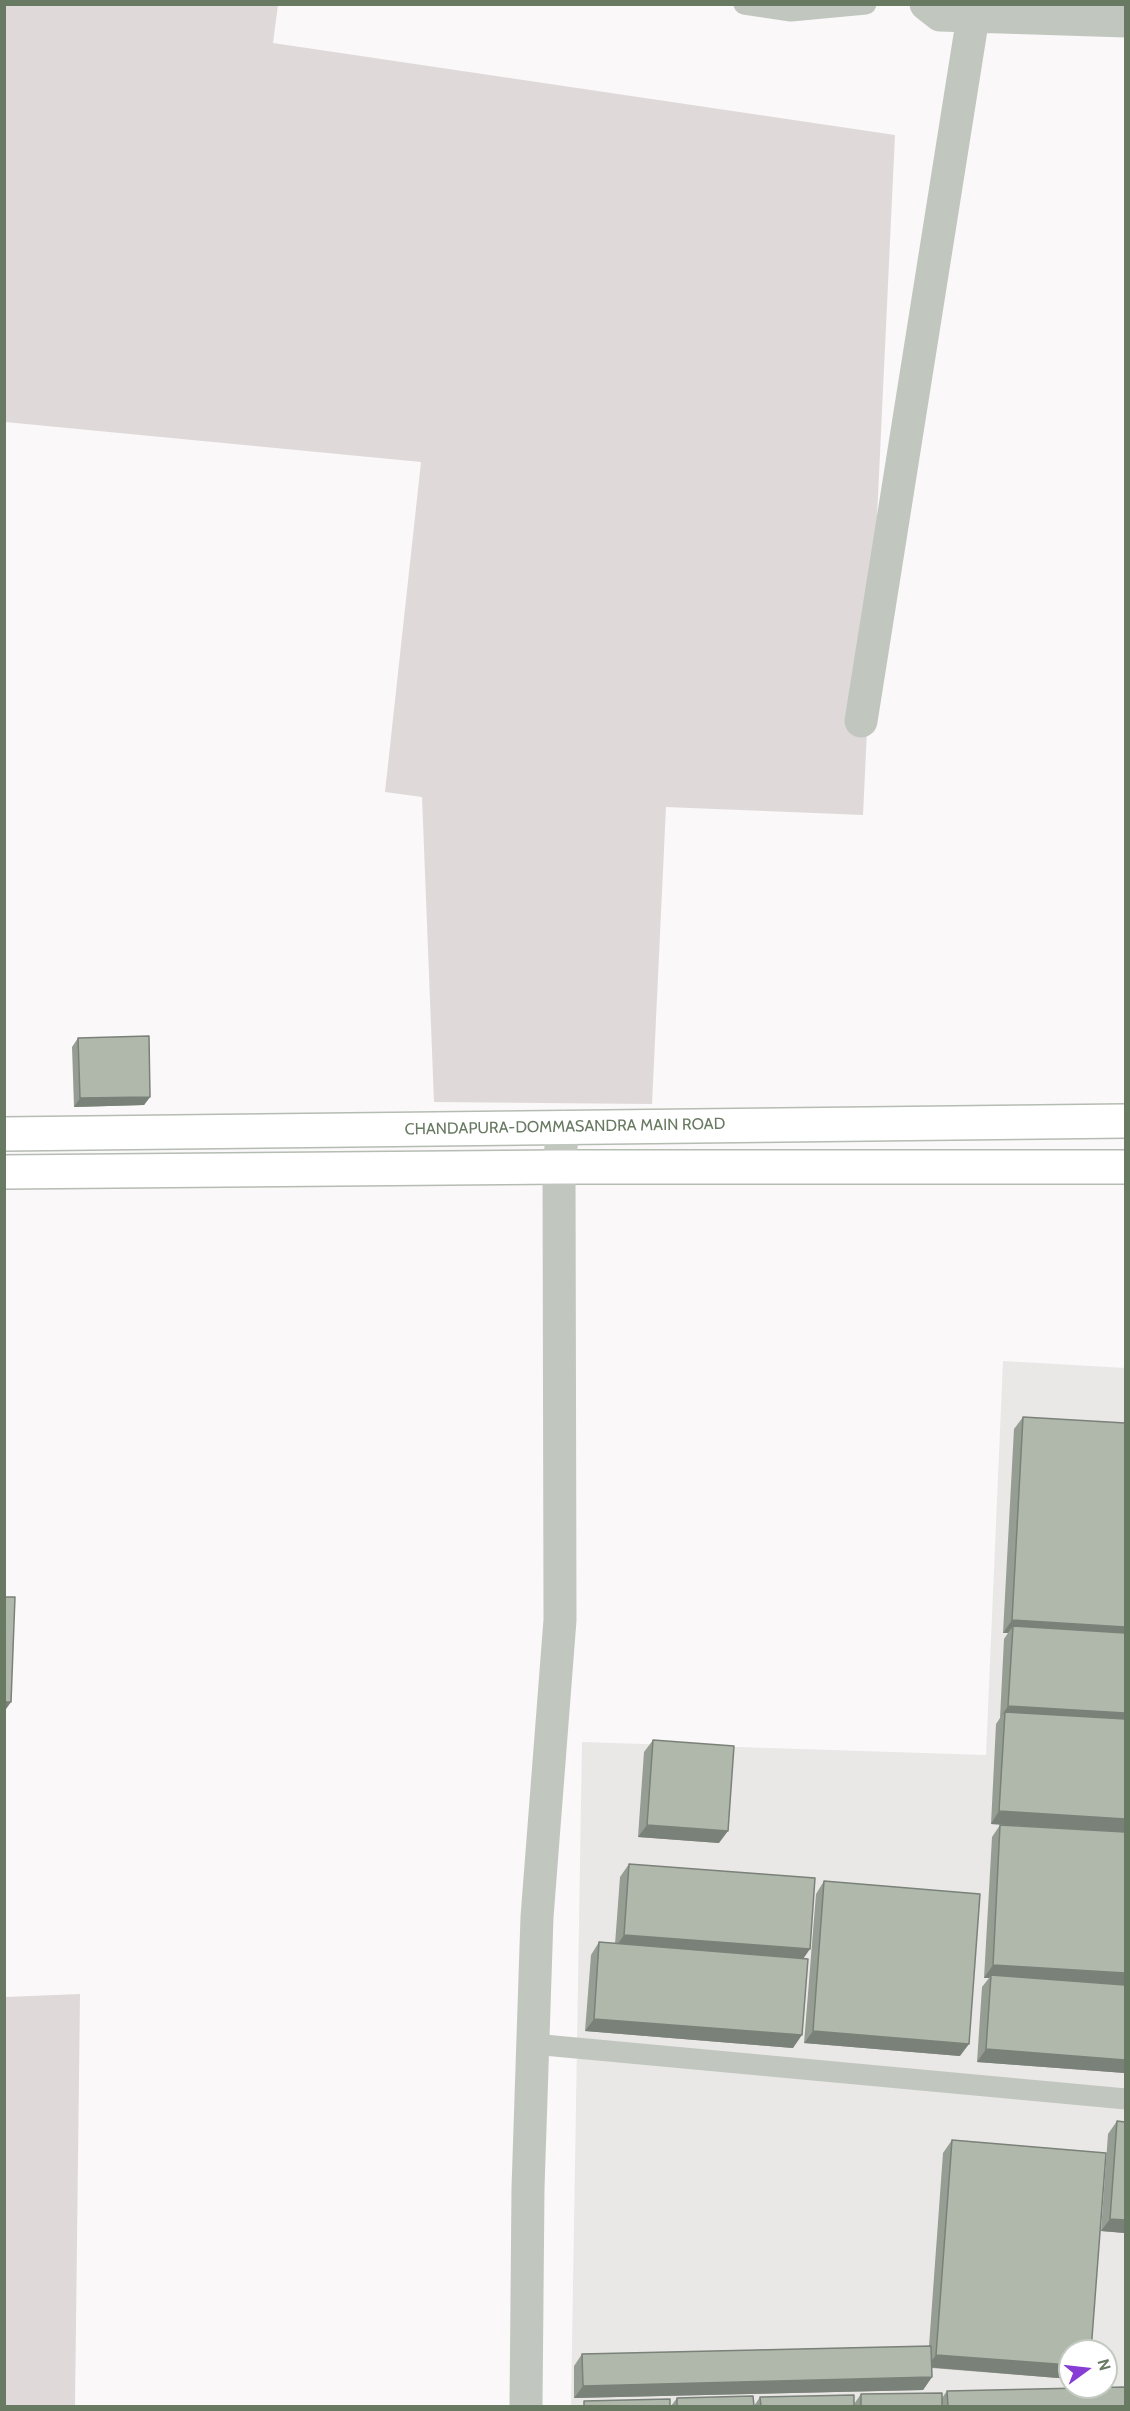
<!DOCTYPE html>
<html>
<head>
<meta charset="utf-8">
<style>
	body { margin:0 }
	#map { position:relative; width:1130px; height:2411px; overflow:hidden; background:#faf8f9; font-family:Cabin,sans-serif }
	canvas { display:block }
	.frame { position:absolute; inset:0; border:6px solid #697a62; pointer-events:none }
	.north { position:absolute; left:1058px; top:2339px; width:60px; height:60px; box-sizing:border-box; background:#fff; border:2px solid #c3cac0; border-radius:50%; rotate:75deg; font-size:16px; font-weight:700; line-height:24px; text-align:center; color:#697a62 }
	.north::after { content:''; display:block; margin:auto; width:21px; height:27px; background:#863cd5; clip-path:polygon(50% 0,100% 100%,50% 72%,0 100%) }
</style>
</head>
<body>
<div id="map">
<canvas width="1130" height="2411"></canvas>
<div class="frame"></div>
<div class="north">N</div>
</div>
<script>
const ctx = document.querySelector('canvas').getContext('2d');
ctx.lineJoin = 'round';
function fill(path, color) {
  ctx.fillStyle = color;
  ctx.fill(path, 'evenodd');
}
function stroke(path, color, width, dash) {
  ctx.strokeStyle = color;
  ctx.lineWidth = width;
  ctx.lineCap = dash ? 'butt' : 'round';
  ctx.setLineDash(dash || []);
  ctx.stroke(path);
}
function label(font, color, halo, rows, align = 'center') {
  ctx.font = font + ' Cabin,sans-serif';
  ctx.lineWidth = 6;
  ctx.setLineDash([]);
  ctx.textBaseline = 'middle';
  ctx.strokeStyle = halo;
  ctx.fillStyle = color;
  for (const [text, x, y, turn = 0] of rows) {
    ctx.save();
    ctx.translate(x, y);
    ctx.rotate((+turn || 0) * Math.PI / 180);
    ctx.textAlign = isNaN(turn) ? turn : align;
    if (halo) ctx.strokeText(text, 0, 0);
    ctx.fillText(text, 0, 0);
    ctx.restore();
  }
}
const built = new Path2D(`
	M 1003,1361 L 1125,1368 L 1125,2406 L 571,2406 L 582,1742 L 986,1755 ZM 1070,2351 L 1106,2351 L 1106,2387 L 1070,2387 Z`);
const green = new Path2D(`
	M 4,5 L 278,5 L 273,43 L 895,135 L 863,815 L 666,807 L 652,1104 L 434,1102 L 422,797 L 385,792 L 421,462 L 5,422 Z
	M 80,1994 L 75,2406 L 5,2406 L 5,1997 Z`);
const service = new Path2D(`
	M 744,4 L 791,11 L 866,4
	M 533,2044 L 1126,2099`);
const minor = new Path2D(`
	M 926,4 L 940,15 L 1126,21
	M 861,721 L 975,4
	M 526,2406 L 528,2188 L 537,1917 L 560,1620 L 559,1167 L 563,1127`);
const secondary = new Path2D(`
	M 4,1134 L 1126,1121
	M 4,1172 L 559,1167 L 1126,1167`);
const wall = new Path2D(`
	M 78,1038 L 150,1097 L 144,1105 L 74,1107 L 72,1047 Z
	M 1023,1417 L 1125,1832 L 991,1824 L 996,1724 L 1000,1718 L 1004,1639 L 1008,1633 L 1003,1633 L 1014,1429 Z
	M 653,1740 L 719,1843 L 638,1837 L 644,1752 Z
	M 1000,1825 L 1125,2073 L 977,2062 L 982,1987 L 989,1978 L 984,1978 L 992,1837 Z
	M 629,1864 L 804,1958 L 793,2048 L 585,2031 L 591,1955 L 599,1942 L 615,1944 L 620,1877 Z
	M 824,1881 L 960,2056 L 804,2043 L 816,1894 Z
	M 1117,2121 L 1125,2122 L 1125,2233 L 1101,2231 L 1108,2134 Z
	M 952,2140 L 1070,2351 L 1070,2379 L 932,2368 L 932,2377 L 923,2390 L 574,2398 L 574,2366 L 582,2354 L 929,2346 L 943,2153 Z
	M 947,2391 L 1125,2406 L 671,2406 L 677,2398 L 754,2406 L 760,2397 L 854,2404 L 861,2394 L 942,2398 Z`);
const shadedWall = new Path2D(`
	M 150,1097 L 144,1105 L 74,1107 L 80,1098 Z
	M 1012,1620 L 1125,1627 L 1125,1640 L 1013,1626 L 1008,1633 L 1003,1633 Z
	M 4,1702 L 11,1702 L 4,1712 Z
	M 1008,1706 L 1125,1713 L 1125,1726 L 1005,1712 L 1000,1718 Z
	M 999,1811 L 1125,1819 L 1125,1832 L 991,1824 Z
	M 647,1825 L 728,1831 L 719,1843 L 638,1837 Z
	M 624,1935 L 810,1949 L 801,1962 L 615,1948 Z
	M 993,1965 L 1125,1973 L 1125,1986 L 991,1975 L 989,1978 L 984,1978 Z
	M 594,2019 L 802,2035 L 793,2048 L 585,2031 Z
	M 813,2031 L 969,2044 L 960,2056 L 804,2043 Z
	M 986,2049 L 1125,2060 L 1125,2073 L 977,2062 Z
	M 1110,2219 L 1125,2220 L 1125,2233 L 1101,2231 Z
	M 936,2355 L 1070,2365 L 1070,2379 L 927,2367 Z
	M 932,2377 L 923,2390 L 574,2398 L 583,2386 Z`);
const building = new Path2D(`
	M 149,1036 L 150,1097 L 80,1098 L 78,1038 Z
	M 1023,1417 L 1125,1423 L 1125,1627 L 1012,1620 Z
	M 4,1597 L 15,1597 L 11,1702 L 4,1702 Z
	M 1013,1626 L 1125,1633 L 1125,1713 L 1008,1706 Z
	M 1005,1712 L 1125,1719 L 1125,1819 L 999,1811 Z
	M 653,1740 L 734,1746 L 728,1831 L 647,1825 Z
	M 1000,1825 L 1125,1832 L 1125,1973 L 993,1965 Z
	M 629,1864 L 815,1878 L 810,1949 L 624,1935 Z
	M 824,1881 L 980,1894 L 969,2044 L 813,2031 Z
	M 599,1942 L 808,1959 L 802,2035 L 594,2019 Z
	M 991,1975 L 1125,1985 L 1125,2060 L 986,2049 Z
	M 1117,2121 L 1125,2122 L 1125,2220 L 1110,2219 Z
	M 952,2140 L 1106,2153 L 1091,2351 L 1070,2351 L 1070,2365 L 936,2355 Z
	M 931,2346 L 932,2377 L 583,2386 L 582,2354 Z
	M 1125,2387 L 1125,2406 L 948,2406 L 947,2391 Z
	M 942,2393 L 942,2406 L 861,2406 L 861,2394 Z
	M 854,2395 L 854,2406 L 761,2406 L 760,2397 Z
	M 753,2396 L 754,2406 L 677,2406 L 677,2398 Z
	M 670,2399 L 670,2406 L 584,2406 L 584,2401 Z`);
const streetNames = [
	["CHANDAPURA-DOMMASANDRA MAIN ROAD",565,1127,-1]
];
fill(built, '#e9e8e7');
fill(green, '#e0d9da');
stroke(secondary, '#b5bcb2', 36);
stroke(service, '#c1c7bf', 21);
stroke(minor, '#c1c7bf', 33);
stroke(secondary, '#fff', 33);
fill(wall, '#969e93');
fill(shadedWall, '#7a8178');
fill(building, '#afb8ab');
stroke(building, '#7a8178', 1.5);
label('16px', '#697a62', '#fff', streetNames);
</script>
</body>
</html>
